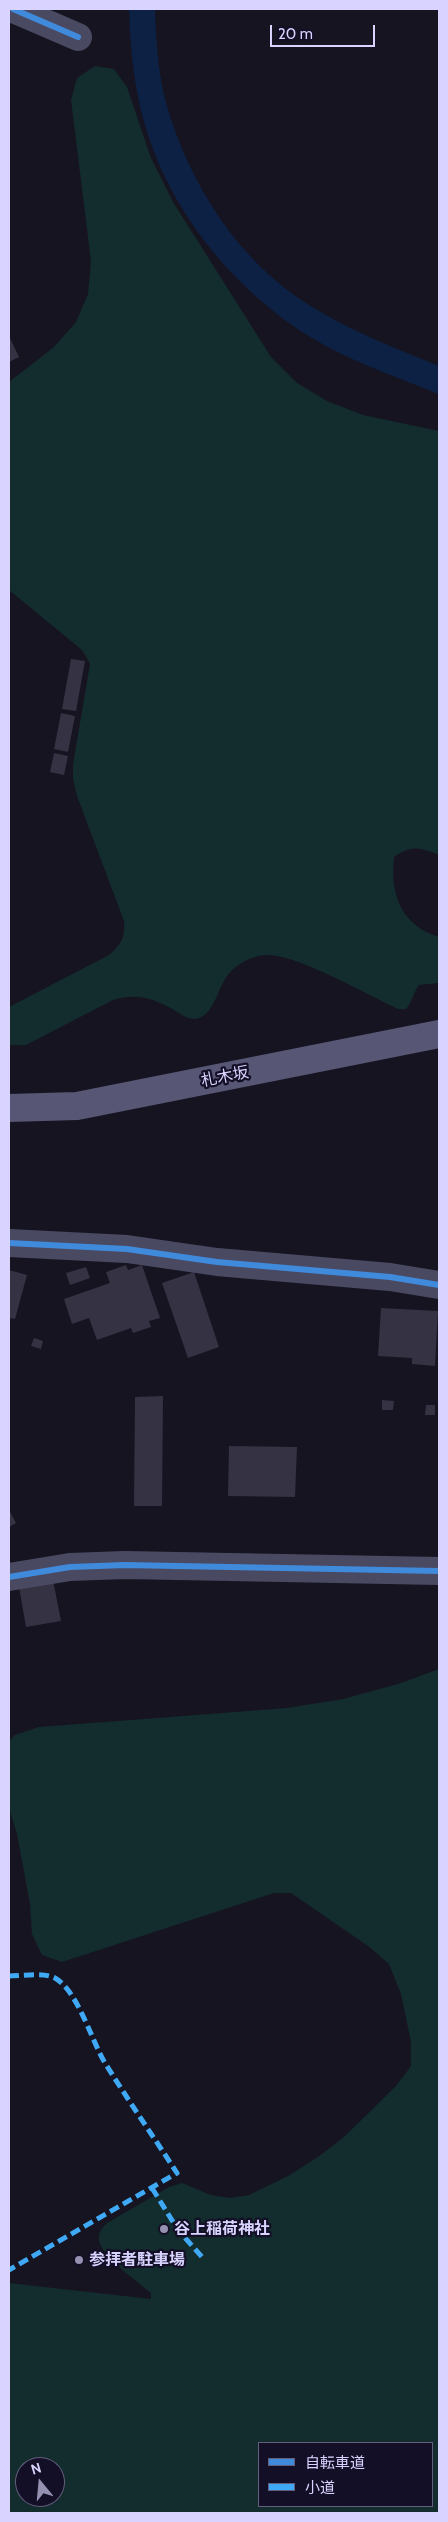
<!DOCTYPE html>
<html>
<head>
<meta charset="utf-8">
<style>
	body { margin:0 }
	#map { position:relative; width:448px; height:2522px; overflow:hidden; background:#161421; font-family:Cabin,"Noto Sans JP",sans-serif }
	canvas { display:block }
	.frame { position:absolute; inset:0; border:10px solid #d9d4ff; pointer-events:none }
	.legend { position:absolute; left:258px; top:2442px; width:175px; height:65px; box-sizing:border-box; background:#130f26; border:1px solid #625e7d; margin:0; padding:6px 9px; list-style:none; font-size:15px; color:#d9d4ff }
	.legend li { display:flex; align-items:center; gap:10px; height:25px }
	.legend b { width:25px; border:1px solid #625e7d }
	.north { position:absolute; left:15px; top:2457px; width:50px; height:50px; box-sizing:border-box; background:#130f26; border:1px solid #625e7d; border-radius:50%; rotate:343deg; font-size:14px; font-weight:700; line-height:20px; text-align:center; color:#d9d4ff }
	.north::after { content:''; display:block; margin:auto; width:18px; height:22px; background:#9591b1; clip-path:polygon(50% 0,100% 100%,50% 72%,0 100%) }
	.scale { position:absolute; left:270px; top:25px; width:105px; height:22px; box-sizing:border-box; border:2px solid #d9d4ff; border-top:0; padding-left:6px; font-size:15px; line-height:18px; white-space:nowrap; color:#d9d4ff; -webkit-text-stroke:4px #130f26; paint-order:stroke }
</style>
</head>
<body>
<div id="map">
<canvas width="448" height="2522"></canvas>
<div class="frame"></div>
<ul class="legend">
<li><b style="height:6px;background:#408adc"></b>自転車道</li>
<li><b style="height:6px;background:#3fa9f5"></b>小道</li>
</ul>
<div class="north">N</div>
<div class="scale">20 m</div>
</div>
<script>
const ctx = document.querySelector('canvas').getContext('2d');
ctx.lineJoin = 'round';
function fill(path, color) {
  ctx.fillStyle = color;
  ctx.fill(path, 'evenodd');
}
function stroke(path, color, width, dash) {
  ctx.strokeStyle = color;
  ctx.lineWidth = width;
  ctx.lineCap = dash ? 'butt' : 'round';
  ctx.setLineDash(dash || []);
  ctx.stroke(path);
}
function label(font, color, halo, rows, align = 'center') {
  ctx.font = font + ' Cabin,"Noto Sans JP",sans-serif';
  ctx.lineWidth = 4.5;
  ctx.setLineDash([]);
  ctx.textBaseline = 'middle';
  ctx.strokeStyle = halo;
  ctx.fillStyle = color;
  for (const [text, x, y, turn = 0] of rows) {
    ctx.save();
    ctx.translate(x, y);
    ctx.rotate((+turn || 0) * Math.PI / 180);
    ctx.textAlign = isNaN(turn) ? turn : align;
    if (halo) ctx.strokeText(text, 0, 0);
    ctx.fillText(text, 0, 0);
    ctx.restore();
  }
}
const green = new Path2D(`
	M 95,66 L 114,69 L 127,87 L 151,158 L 173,202 L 271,357 L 297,383 L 327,401 L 363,415 L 439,431 L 439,855 C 420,847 411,845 394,857 C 390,895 401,925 439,937 L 439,983 L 419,985 C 413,993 413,1001 406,1009 L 398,1009 C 368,995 298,955 268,955 C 251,955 232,966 224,981 C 217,993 212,1017 195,1019 C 188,1019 180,1014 174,1010 C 153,998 137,993 113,1000 L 26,1045 L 9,1045 L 9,1007 L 109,955 C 122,944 125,937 124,921 L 77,796 L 73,779 L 73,764 L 90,664 L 82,650 L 9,590 L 9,382 L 54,347 L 76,322 L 88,294 L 91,261 L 71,100 L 77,78 Z
	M 439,1669 L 439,2513 L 9,2513 L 9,2283 L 151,2299 L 151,2293 C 139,2283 100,2255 99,2240 C 98,2232 102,2228 107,2223 L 169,2187 L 182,2183 L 211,2195 L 230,2198 L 249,2195 L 288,2176 L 318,2157 L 344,2137 L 396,2086 L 411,2066 L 411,2042 L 401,1994 L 389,1964 L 368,1946 L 291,1893 L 274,1893 L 62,1962 L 42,1955 L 32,1934 L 30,1904 L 17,1834 L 9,1808 L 9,1741 L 15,1735 L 39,1727 L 287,1708 L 343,1699 L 398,1684 ZM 259,2443 L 432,2443 L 432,2506 L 259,2506 ZM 25,2467 L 55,2467 L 55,2497 L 25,2497 Z`);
const water = new Path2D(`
	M 129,9 L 155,9 C 156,39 158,73 166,103 C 189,183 237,260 309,305 C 350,331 395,348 439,366 L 439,394 C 391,375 335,356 292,325 C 219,273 160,195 140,106 C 133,75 130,41 129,9 Z`);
const building = new Path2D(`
	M 9,336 L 19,357 L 9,362 Z
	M 71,659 L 85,661 L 76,711 L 62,709 Z
	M 61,713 L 75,716 L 68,752 L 54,749 Z
	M 54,753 L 68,756 L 64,775 L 50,772 Z
	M 126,1265 L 128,1270 L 142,1265 L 160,1318 L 149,1321 L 151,1327 L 133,1333 L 131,1328 L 97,1340 L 89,1318 L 72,1324 L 64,1299 L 110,1283 L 106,1272 Z
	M 86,1267 L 90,1278 L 70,1285 L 66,1273 Z
	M 9,1270 L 27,1275 L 15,1319 L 9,1318 Z
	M 194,1272 L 219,1347 L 188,1358 L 162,1283 Z
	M 381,1308 L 438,1311 L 435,1366 L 412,1364 L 412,1358 L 378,1356 Z
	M 34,1338 L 43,1341 L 41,1349 L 31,1346 Z
	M 163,1396 L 162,1506 L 134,1506 L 135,1397 Z
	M 382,1400 L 394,1401 L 393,1410 L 382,1410 Z
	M 426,1405 L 435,1405 L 435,1415 L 425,1415 Z
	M 229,1446 L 297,1447 L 295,1497 L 228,1496 Z
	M 9,1510 L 16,1523 L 9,1527 Z
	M 53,1580 L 61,1621 L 26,1627 L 19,1587 Z`);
const minor = new Path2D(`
	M 13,9 L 78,37
	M 9,1243 L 127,1249 L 217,1262 L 390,1277 L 439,1285
	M 9,1577 L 70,1567 L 125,1565 L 439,1571`);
const secondary = new Path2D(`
	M 9,1108 L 77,1106 L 439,1034`);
const quiet = new Path2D(`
	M 9,1976 C 22,1976 43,1972 55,1978 C 78,1991 92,2042 105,2063 C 128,2100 153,2136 177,2173 L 9,2270
	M 152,2188 L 178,2230 L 203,2258`);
const cycleway = new Path2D(`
	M 13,9 L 78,37
	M 9,1243 L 127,1249 L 217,1262 L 390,1277 L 439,1285
	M 9,1577 L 70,1567 L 125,1565 L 439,1571`);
const markers = [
	[164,2229,5,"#9591b1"],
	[79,2260,5,"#9591b1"]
];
const streetNames = [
	["札木坂",225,1077,-11]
];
const poiNames = [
	["谷上稲荷神社",174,2229],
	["参拝者駐車場",89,2260]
];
fill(green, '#132c2d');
fill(water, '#0d2144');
fill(building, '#343243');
stroke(minor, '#4a4962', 28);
stroke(secondary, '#575674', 28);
stroke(quiet, '#3fa9f5', 5, [10, 5]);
stroke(cycleway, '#408adc', 6);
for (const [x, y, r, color] of markers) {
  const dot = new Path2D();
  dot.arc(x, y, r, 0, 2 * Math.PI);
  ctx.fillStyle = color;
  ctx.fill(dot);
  stroke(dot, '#130f26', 2);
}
label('16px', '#d9d4ff', '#130f26', streetNames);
label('bold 16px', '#d9d4ff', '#130f26', poiNames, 'left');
</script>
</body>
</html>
